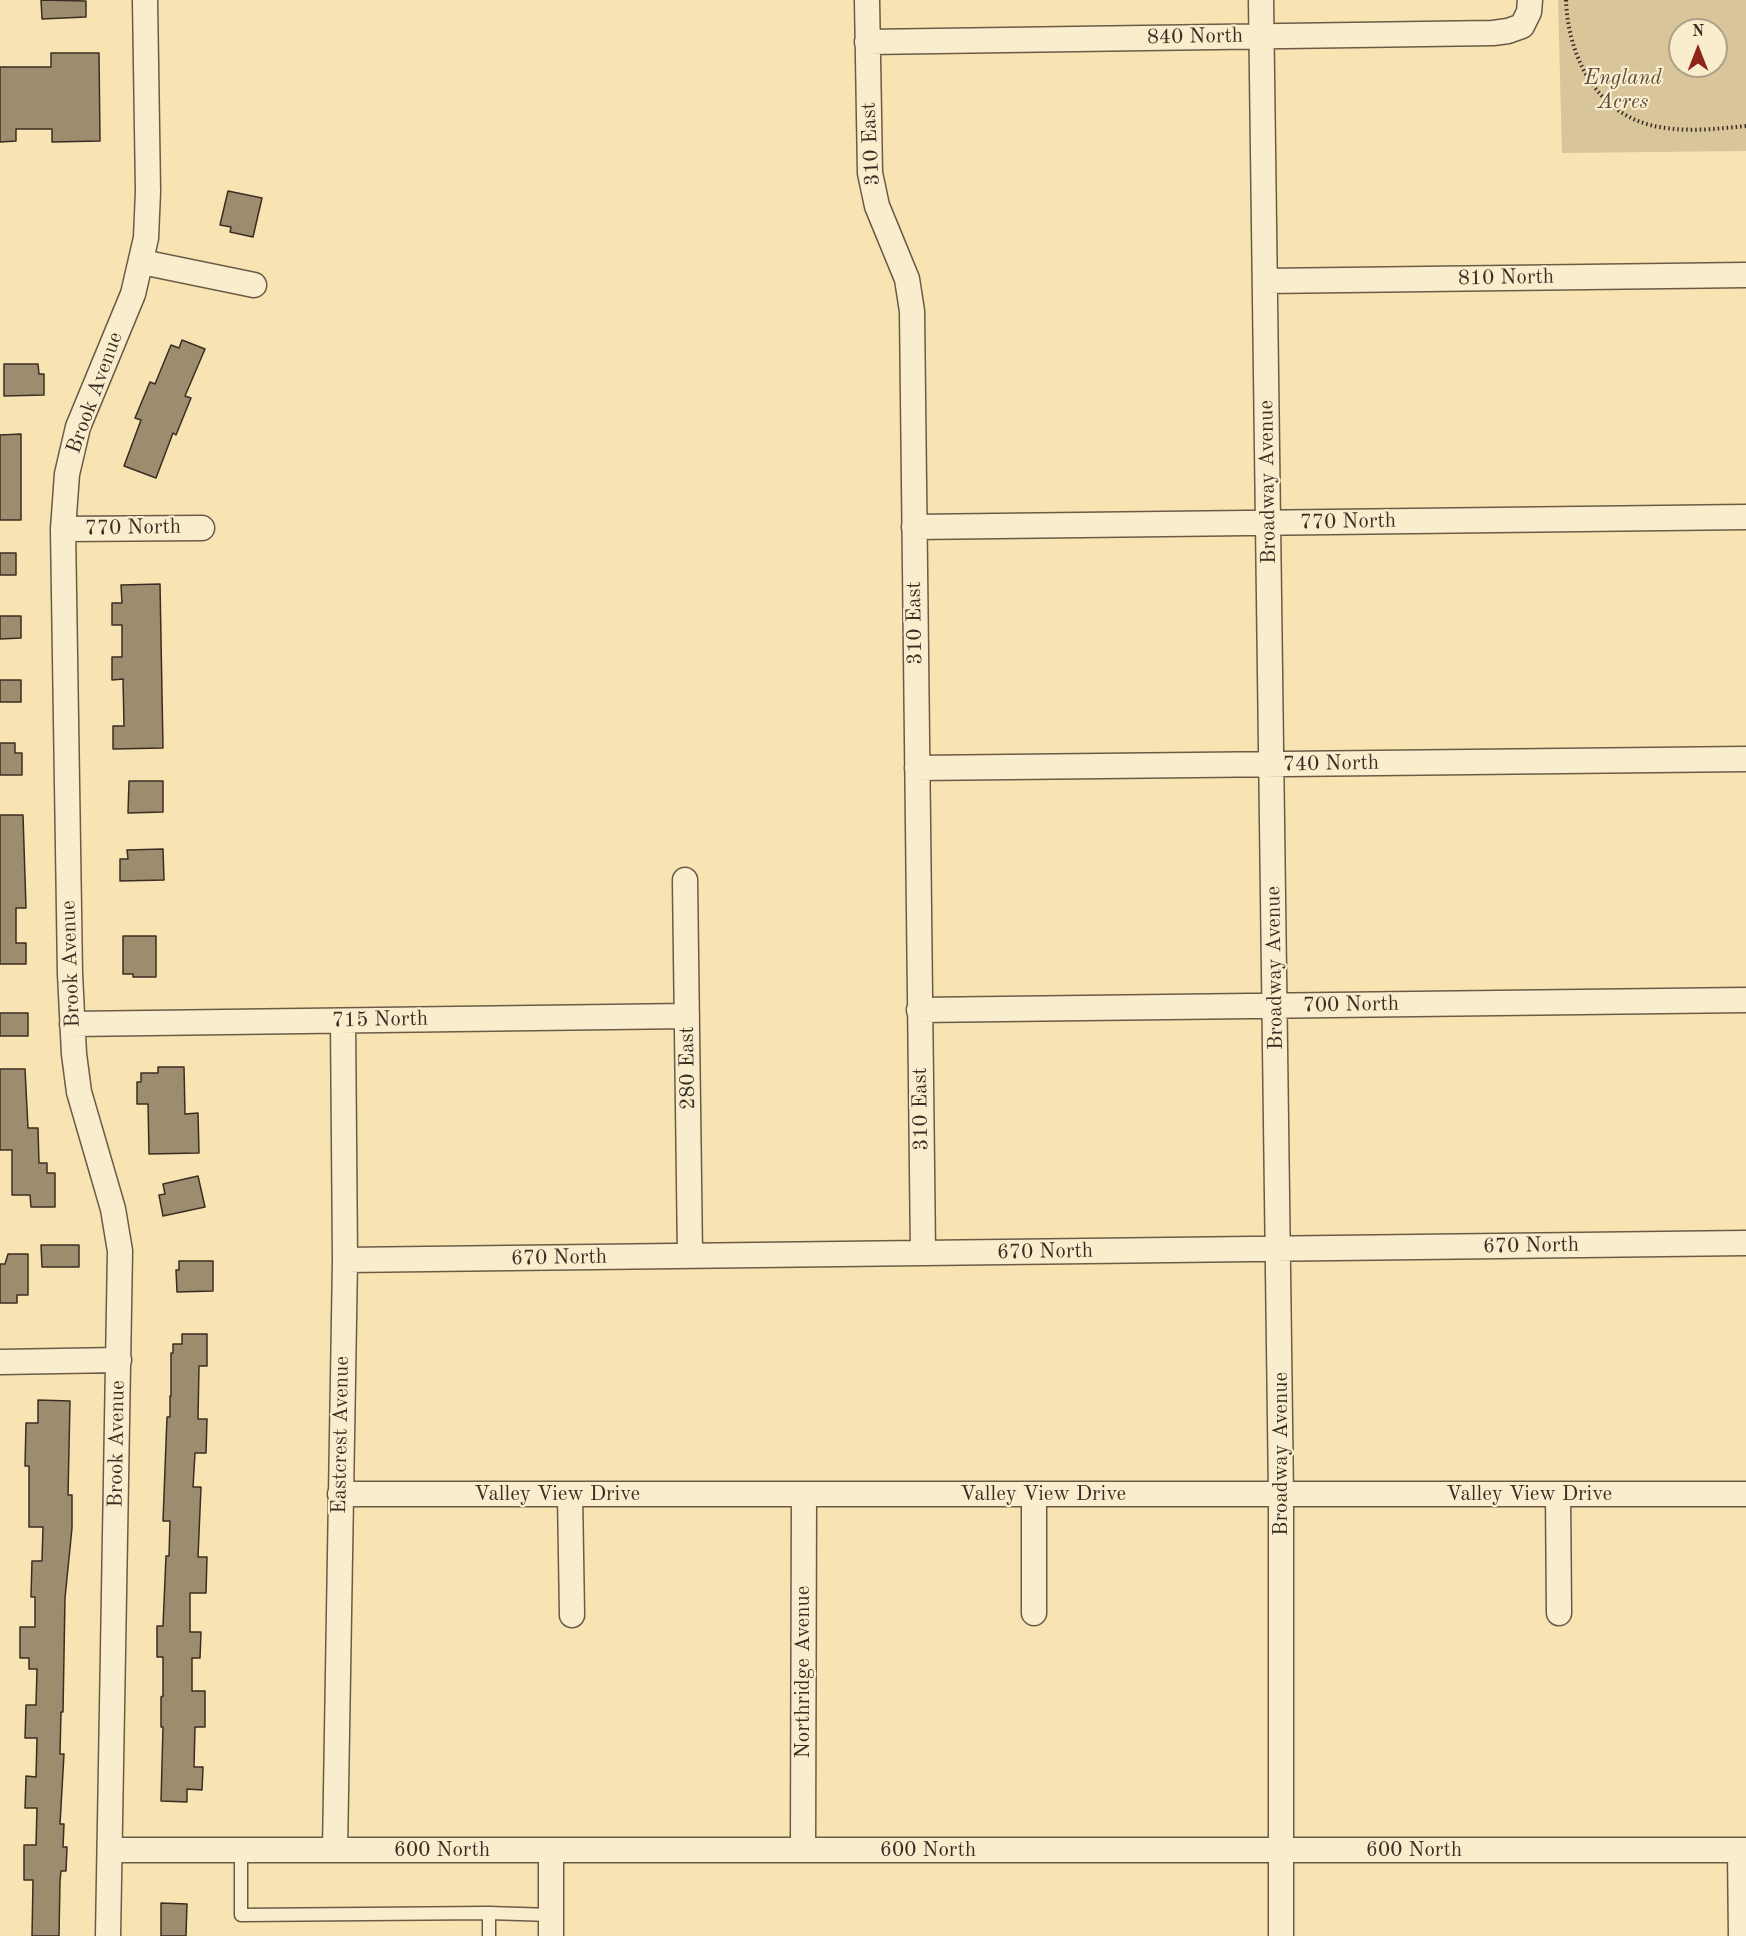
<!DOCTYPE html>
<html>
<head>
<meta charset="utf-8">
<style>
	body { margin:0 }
	#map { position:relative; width:1746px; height:1936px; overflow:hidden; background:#f8e4b2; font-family:"Old Standard TT",serif }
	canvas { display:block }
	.north { position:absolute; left:1668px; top:18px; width:60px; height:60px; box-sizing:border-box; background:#faedcd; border:2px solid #aea089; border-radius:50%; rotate:0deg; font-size:16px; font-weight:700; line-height:24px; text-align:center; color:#3b2d23 }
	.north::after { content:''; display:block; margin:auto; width:21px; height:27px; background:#8f2418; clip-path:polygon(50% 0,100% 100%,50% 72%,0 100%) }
</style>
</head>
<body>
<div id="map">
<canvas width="1746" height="1936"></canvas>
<div class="north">N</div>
</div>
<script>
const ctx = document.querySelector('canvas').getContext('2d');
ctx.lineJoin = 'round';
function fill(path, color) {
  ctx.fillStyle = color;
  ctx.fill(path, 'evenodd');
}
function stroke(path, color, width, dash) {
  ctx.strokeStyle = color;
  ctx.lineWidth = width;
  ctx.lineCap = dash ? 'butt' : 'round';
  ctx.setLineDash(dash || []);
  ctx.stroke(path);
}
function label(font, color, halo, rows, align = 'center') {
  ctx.font = font + ' "Old Standard TT",serif';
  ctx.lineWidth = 4.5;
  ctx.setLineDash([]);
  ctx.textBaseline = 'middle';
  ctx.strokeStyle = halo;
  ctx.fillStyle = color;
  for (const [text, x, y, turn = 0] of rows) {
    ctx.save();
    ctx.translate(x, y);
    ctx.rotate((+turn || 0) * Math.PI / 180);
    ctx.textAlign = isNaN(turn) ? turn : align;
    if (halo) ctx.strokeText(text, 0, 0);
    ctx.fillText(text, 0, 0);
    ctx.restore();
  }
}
const green = new Path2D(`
	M 1558,0 L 1746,0 L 1746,151 L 1562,153 ZM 1680,30 L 1716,30 L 1716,66 L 1680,66 Z`);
const building = new Path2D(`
	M 41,0 L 86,1 L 86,17 L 42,19 Z
	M 51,53 L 99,53 L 100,141 L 52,142 L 52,129 L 16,129 L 16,141 L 0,142 L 0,67 L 51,67 Z
	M 228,191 L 262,198 L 253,237 L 230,232 L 231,227 L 220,225 Z
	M 182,340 L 205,349 L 185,396 L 191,398 L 176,435 L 173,433 L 156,478 L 124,466 L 141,420 L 135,418 L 150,382 L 155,384 L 171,345 L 179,348 Z
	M 4,364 L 38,364 L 39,374 L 44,374 L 44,395 L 4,396 Z
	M 21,434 L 21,520 L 0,520 L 0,435 Z
	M 0,553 L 16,553 L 16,575 L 0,575 Z
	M 160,584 L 163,748 L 113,749 L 113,726 L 124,726 L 123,679 L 112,680 L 112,657 L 122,657 L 122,625 L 112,625 L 112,603 L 122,603 L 121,585 Z
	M 0,616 L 21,616 L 21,638 L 0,639 Z
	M 0,680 L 21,680 L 21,702 L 0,702 Z
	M 0,743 L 15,743 L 15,753 L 22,753 L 22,775 L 0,775 Z
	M 129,781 L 163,781 L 163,812 L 128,813 Z
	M 0,815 L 23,815 L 26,908 L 16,908 L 16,943 L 26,943 L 26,964 L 0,964 Z
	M 163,849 L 164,880 L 120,881 L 120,859 L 128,859 L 127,850 Z
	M 123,936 L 156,936 L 156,977 L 133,977 L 133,974 L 123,974 Z
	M 0,1013 L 28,1013 L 28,1036 L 0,1036 Z
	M 158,1067 L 184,1067 L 185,1114 L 198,1113 L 199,1153 L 149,1154 L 148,1104 L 137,1104 L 137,1082 L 141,1082 L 141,1073 L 158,1073 Z
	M 0,1069 L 25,1069 L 28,1128 L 38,1128 L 39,1163 L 47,1163 L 47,1173 L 55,1173 L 55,1207 L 31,1207 L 30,1195 L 12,1195 L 12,1150 L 0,1150 Z
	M 198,1176 L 205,1207 L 163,1216 L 159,1195 L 165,1194 L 163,1184 Z
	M 41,1245 L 79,1245 L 79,1267 L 42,1267 Z
	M 8,1254 L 28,1254 L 28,1295 L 17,1295 L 17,1303 L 0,1303 L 0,1264 L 5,1264 Z
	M 179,1261 L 213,1261 L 213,1291 L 177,1292 L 176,1270 L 179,1270 Z
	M 182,1334 L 207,1334 L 207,1366 L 199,1366 L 198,1419 L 207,1419 L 206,1453 L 195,1453 L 193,1487 L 201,1487 L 198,1557 L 207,1557 L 206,1593 L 190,1593 L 190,1632 L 201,1632 L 200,1658 L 192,1658 L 192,1691 L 205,1691 L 205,1727 L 195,1727 L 194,1767 L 203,1767 L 202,1790 L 187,1789 L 187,1802 L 161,1801 L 163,1727 L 161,1727 L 161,1697 L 163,1696 L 163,1657 L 157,1657 L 157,1626 L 163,1626 L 166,1556 L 169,1556 L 170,1521 L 163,1521 L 167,1417 L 170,1417 L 170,1396 L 171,1396 L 171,1353 L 173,1353 L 173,1344 L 182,1344 Z
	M 38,1400 L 70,1401 L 68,1495 L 72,1495 L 72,1528 L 65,1598 L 63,1712 L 61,1712 L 60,1754 L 64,1754 L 60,1824 L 64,1824 L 63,1847 L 67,1847 L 66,1871 L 61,1871 L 60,1881 L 59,1936 L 32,1936 L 33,1880 L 24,1880 L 24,1845 L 36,1845 L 37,1808 L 25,1808 L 26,1776 L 36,1777 L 37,1738 L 25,1738 L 26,1705 L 36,1705 L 37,1669 L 29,1669 L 29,1658 L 20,1658 L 20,1627 L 35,1627 L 35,1597 L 31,1597 L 32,1561 L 42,1561 L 43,1527 L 29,1527 L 29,1466 L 25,1466 L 26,1423 L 38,1423 Z
	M 161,1903 L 187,1904 L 186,1936 L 161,1936 Z`);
const path = new Path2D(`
	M 1566,0 C 1568,57 1597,116 1659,127 C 1688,132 1717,129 1746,126`);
const service = new Path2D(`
	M 241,1850 L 241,1915 L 489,1913 L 551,1915
	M 489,1936 L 489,1913`);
const minor = new Path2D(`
	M 867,0 L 870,173 L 877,206 L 907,279 L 912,311 L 923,1253
	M 1261,0 L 1281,1494 L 1281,1936
	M 867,42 L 1493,33 L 1508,31 L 1522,26 L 1529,12 L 1530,0
	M 142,262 L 254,285
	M 1265,281 L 1746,275
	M 914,527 L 1746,517
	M 63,529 L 202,528
	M 917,768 L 1746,759
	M 685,880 L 690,1256
	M 919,1010 L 1746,1000
	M 72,1024 L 687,1016
	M 345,1260 L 1746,1243
	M 0,1362 L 119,1360
	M 340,1494 L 1746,1494
	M 570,1494 L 572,1615
	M 1034,1494 L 1034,1613
	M 1558,1494 L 1559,1613
	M 110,1850 L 1746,1850
	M 335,1850 L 345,1260 L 343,1021
	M 551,1850 L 551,1936
	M 803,1850 L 804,1494
	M 1740,1850 L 1741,1936
	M 108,1936 L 120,1251 L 113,1209 L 79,1092 L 74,1054 L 70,974 L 63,529 L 67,474 L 78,427 L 133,294 L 146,238 L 148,191 L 145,0`);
const streetNames = [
	["840 North",1195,37,-1],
	["310 East",871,144,-93],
	["810 North",1506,278,-1],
	["Brook Avenue",95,393,-70],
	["Broadway Avenue",1268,482,-91],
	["770 North",1348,522,-1],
	["770 North",133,528,-1],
	["310 East",915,623,-91],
	["740 North",1331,764,-1],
	["Brook Avenue",71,964,-92],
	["Broadway Avenue",1275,968,-91],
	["700 North",1351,1005,-1],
	["715 North",380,1020,-1],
	["280 East",688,1068,-91],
	["310 East",921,1109,-91],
	["670 North",1531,1246,-1],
	["670 North",1045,1252,-1],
	["670 North",559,1258,-1],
	["Eastcrest Avenue",341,1435,-89],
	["Brook Avenue",117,1444,-89],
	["Broadway Avenue",1281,1454,-90],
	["Valley View Drive",557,1494],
	["Valley View Drive",1043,1494],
	["Valley View Drive",1529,1494],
	["Northridge Avenue",803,1672,-90],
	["600 North",442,1850],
	["600 North",928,1850],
	["600 North",1414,1850]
];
const parkNames = [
	["England",1623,78],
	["Acres",1623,102]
];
fill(green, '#d8c59a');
fill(building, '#9d8c6d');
stroke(building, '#3b2d23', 1.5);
stroke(service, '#6a5b47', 15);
stroke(minor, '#6a5b47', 27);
stroke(path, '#3b2d23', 4, [1.5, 3]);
stroke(service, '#faedcd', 12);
stroke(minor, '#faedcd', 24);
label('21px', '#3b2d23', '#faedcd', streetNames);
label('italic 21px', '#5a4b3b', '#faedcd', parkNames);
</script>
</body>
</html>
